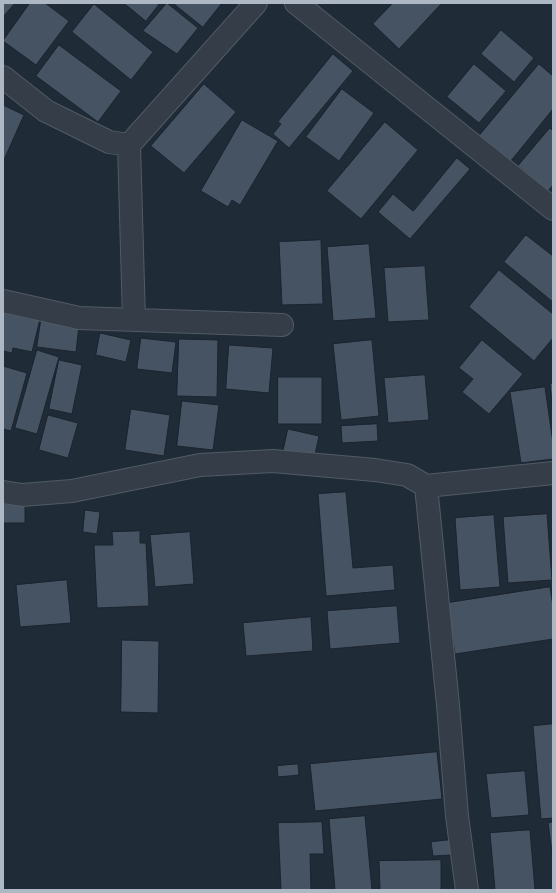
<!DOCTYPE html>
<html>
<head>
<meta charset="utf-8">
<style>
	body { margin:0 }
	#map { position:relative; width:556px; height:893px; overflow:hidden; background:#202b38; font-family:"Varela Round",sans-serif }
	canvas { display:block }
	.frame { position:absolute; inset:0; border:4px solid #aeb8c5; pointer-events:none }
</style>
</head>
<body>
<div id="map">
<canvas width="556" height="893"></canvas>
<div class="frame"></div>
</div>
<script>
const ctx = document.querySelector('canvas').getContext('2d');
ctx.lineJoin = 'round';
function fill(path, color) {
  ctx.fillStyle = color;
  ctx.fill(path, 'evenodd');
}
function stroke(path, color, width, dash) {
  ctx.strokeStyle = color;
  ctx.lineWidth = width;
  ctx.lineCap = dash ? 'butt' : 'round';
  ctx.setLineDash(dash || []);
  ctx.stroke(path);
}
const building = new Path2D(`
	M 3,3 L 15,3 L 3,17 Z
	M 30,3 L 45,3 L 69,21 L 36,65 L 3,41 Z
	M 124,3 L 160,3 L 146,21 Z
	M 167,3 L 198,28 L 177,54 L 143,31 Z
	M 173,3 L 222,3 L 203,27 Z
	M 393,3 L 442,3 L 399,49 L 373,24 Z
	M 94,4 L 153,52 L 131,80 L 72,32 Z
	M 501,30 L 534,58 L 514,82 L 481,54 Z
	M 59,45 L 121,91 L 98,122 L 36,76 Z
	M 333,54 L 353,71 L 289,148 L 273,134 L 281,124 L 278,122 Z
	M 474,64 L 506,91 L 479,123 L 447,97 Z
	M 539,64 L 553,76 L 553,109 L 510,162 L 479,136 Z
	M 204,84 L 236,112 L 184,173 L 151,146 Z
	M 342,89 L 374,113 L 339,161 L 306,137 Z
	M 3,105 L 24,115 L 3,162 Z
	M 242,120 L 278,141 L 240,205 L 232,200 L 228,207 L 201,191 Z
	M 385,122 L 418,150 L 361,219 L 327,191 Z
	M 550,128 L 553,131 L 553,185 L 548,191 L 518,166 Z
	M 457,158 L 470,169 L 410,239 L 378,212 L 393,194 L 413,211 Z
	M 526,235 L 553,256 L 553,302 L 504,262 Z
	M 321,240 L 323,304 L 282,305 L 279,242 Z
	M 369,244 L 376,318 L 333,321 L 327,247 Z
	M 425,266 L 429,320 L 388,322 L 384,268 Z
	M 499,270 L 553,314 L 553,338 L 534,361 L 469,307 Z
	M 3,311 L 40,319 L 32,352 L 13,348 L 12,353 L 3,351 Z
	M 41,320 L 79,325 L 76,352 L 37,347 Z
	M 100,333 L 131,340 L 126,362 L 96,355 Z
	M 141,338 L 176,342 L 172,373 L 137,369 Z
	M 179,339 L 218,340 L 217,397 L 177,396 Z
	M 372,340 L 379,416 L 341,420 L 333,344 Z
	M 482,340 L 523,374 L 489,414 L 462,392 L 473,379 L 459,368 Z
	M 229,345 L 273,348 L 269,393 L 226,389 Z
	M 37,350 L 59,357 L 37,434 L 15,428 Z
	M 59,360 L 82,365 L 72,414 L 49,409 Z
	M 3,366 L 27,373 L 11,431 L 3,429 Z
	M 425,375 L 429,420 L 388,423 L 384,378 Z
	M 278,377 L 322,377 L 322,424 L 278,424 Z
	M 553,383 L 553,412 L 550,384 Z
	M 545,387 L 553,443 L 553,459 L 521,463 L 510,392 Z
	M 182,401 L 219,405 L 213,450 L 177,446 Z
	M 131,409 L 170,415 L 164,456 L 125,450 Z
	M 48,415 L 78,423 L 68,458 L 39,450 Z
	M 377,424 L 378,441 L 342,443 L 341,426 Z
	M 288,429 L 319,436 L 314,459 L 283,452 Z
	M 346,492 L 353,568 L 393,565 L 395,590 L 326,596 L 318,494 Z
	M 3,502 L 25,502 L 25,523 L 3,523 Z
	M 85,510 L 100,512 L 97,534 L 83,532 Z
	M 547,514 L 552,580 L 508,583 L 503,517 Z
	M 494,515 L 500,587 L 460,590 L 455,518 Z
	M 140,531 L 140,543 L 146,543 L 149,606 L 97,608 L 94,545 L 113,545 L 112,532 Z
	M 190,532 L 194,584 L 155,587 L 150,535 Z
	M 67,580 L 71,623 L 20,627 L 16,585 Z
	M 550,587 L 553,606 L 553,639 L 455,654 L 447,603 Z
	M 397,606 L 400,643 L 330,649 L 327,611 Z
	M 311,617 L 313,651 L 246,656 L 243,623 Z
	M 122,640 L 159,641 L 158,713 L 121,712 Z
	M 553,724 L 553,818 L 541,819 L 533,726 Z
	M 437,752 L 442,799 L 315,811 L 310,764 Z
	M 298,764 L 299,775 L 278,777 L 277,766 Z
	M 525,771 L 529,815 L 491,818 L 486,774 Z
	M 365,816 L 372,890 L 335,890 L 329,819 Z
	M 322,822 L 324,854 L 310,854 L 311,890 L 281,890 L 278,823 Z
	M 553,822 L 553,860 L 548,823 Z
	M 530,830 L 535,890 L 495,890 L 490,833 Z
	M 450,840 L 452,855 L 433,856 L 431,842 Z
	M 441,860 L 441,890 L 380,890 L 379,861 Z`);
const minor = new Path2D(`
	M 296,3 L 553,209
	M 3,77 L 46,111 L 109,142 L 129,145 L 256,3
	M 129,145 L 134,320
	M 3,301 L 79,318 L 282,325
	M 426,486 L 553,473
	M 3,492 L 22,495 L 72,491 L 200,465 L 273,461 L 375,470 L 407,475 L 426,486 L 448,705 L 457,816 L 467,890`);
fill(building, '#465362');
stroke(building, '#1b242f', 1);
stroke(minor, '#515b66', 24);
stroke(minor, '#343d48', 22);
</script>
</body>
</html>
